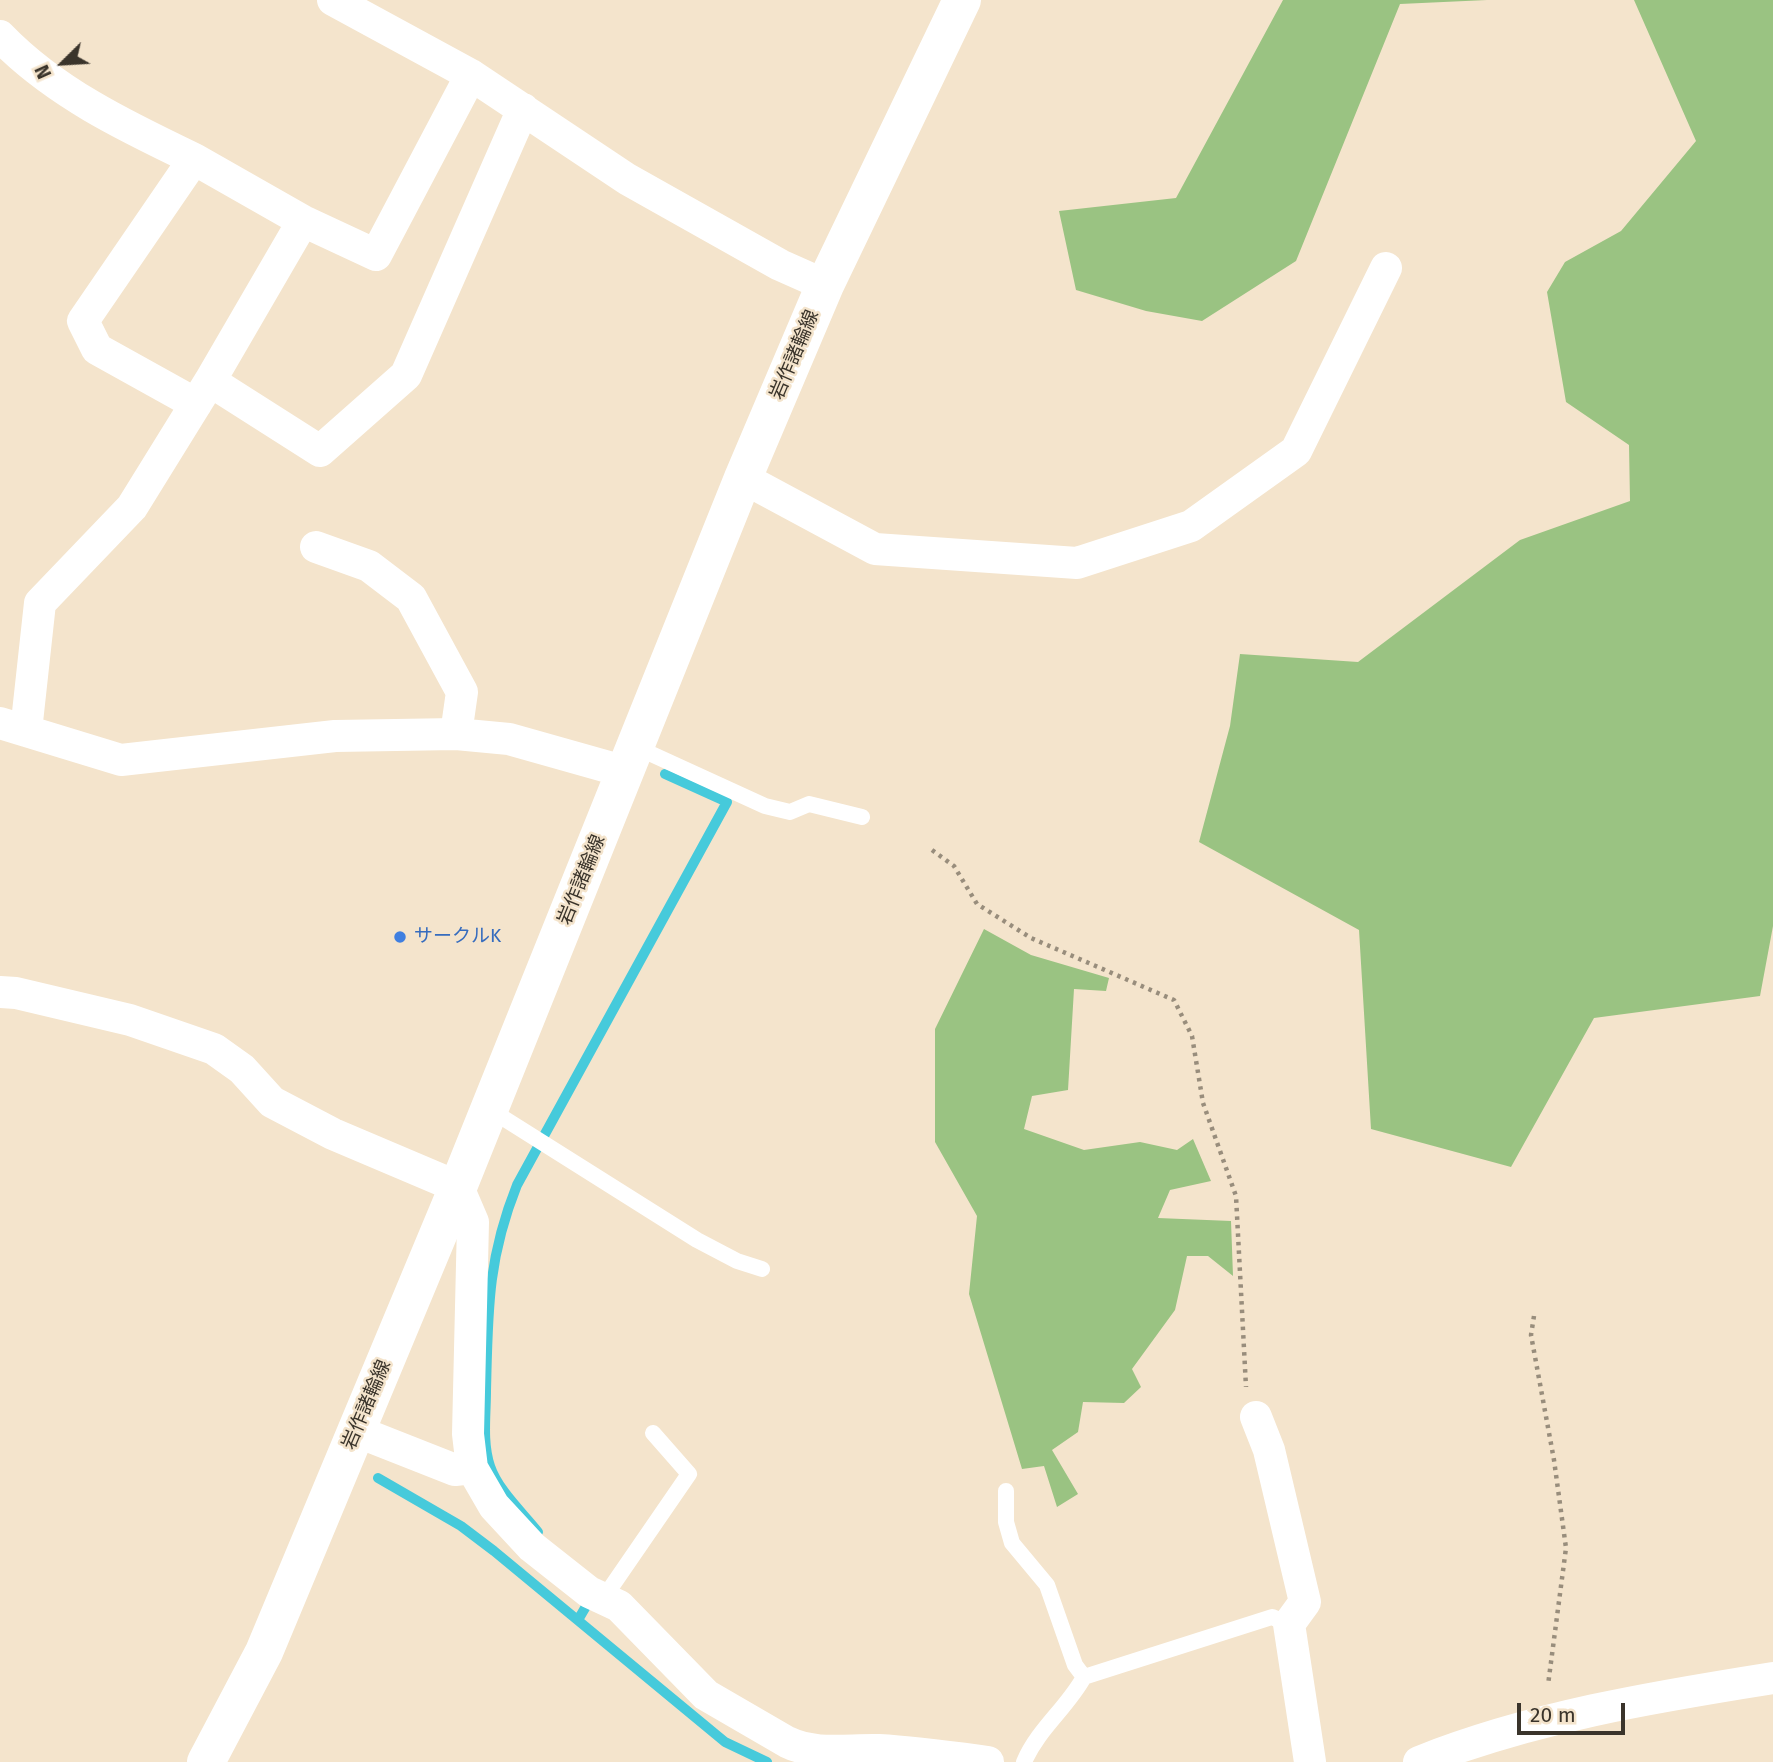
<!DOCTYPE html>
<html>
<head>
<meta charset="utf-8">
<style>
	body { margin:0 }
	#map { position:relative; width:1773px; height:1762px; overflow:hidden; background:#f4e4cc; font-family:"Fira Sans",sans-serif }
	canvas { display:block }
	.north { position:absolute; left:28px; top:28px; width:70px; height:70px; -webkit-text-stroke:5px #f4e4cc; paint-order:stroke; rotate:246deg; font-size:19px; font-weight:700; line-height:28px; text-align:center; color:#3a342b }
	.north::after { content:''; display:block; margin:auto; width:24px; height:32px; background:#3a342b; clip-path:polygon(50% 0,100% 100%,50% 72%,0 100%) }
	.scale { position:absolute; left:1517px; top:1703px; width:108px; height:32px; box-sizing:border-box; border:4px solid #3a342b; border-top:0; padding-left:9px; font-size:21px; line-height:24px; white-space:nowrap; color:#3a342b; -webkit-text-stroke:5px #f4e4cc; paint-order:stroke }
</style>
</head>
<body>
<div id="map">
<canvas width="1773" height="1762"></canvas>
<div class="north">N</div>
<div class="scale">20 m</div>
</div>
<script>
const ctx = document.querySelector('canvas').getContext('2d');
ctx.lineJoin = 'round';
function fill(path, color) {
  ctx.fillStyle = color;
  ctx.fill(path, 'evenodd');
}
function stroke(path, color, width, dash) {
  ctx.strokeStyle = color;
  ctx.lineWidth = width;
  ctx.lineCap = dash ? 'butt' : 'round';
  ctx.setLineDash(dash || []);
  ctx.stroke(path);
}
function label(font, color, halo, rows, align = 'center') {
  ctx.font = font + ' "Fira Sans","Noto Sans JP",sans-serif';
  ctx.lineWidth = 5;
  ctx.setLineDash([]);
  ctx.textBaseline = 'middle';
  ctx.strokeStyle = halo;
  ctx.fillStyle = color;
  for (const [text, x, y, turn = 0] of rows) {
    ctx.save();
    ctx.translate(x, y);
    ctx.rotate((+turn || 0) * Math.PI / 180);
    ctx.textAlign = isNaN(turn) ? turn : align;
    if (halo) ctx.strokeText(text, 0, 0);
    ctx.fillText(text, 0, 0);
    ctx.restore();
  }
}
const green = new Path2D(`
	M 1283,0 L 1487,0 L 1400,4 L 1296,261 L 1202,321 L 1146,311 L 1076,290 L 1059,211 L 1176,198 Z
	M 1634,0 L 1773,0 L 1773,926 L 1760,996 L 1594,1018 L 1511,1167 L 1371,1129 L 1359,930 L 1199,842 L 1230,726 L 1240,654 L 1358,662 L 1520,540 L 1630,501 L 1629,445 L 1566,402 L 1547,292 L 1565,262 L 1621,231 L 1696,141 Z
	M 984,929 L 1031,955 L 1109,978 L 1106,991 L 1074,989 L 1068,1090 L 1032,1096 L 1024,1129 L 1084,1150 L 1140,1142 L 1177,1150 L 1193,1139 L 1211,1181 L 1170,1190 L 1158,1218 L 1231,1221 L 1233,1276 L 1208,1256 L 1187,1256 L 1175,1310 L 1132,1369 L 1141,1387 L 1124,1403 L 1083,1402 L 1078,1432 L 1052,1450 L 1078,1494 L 1057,1507 L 1044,1466 L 1022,1469 L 969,1294 L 977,1216 L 935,1142 L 935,1029 Z`);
const stream = new Path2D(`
	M 378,1478 L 461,1526 L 494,1551 L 725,1742 L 767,1762
	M 538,1532 C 522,1512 498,1490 490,1466 C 482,1443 486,1415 486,1391 C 488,1312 487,1260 517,1185 L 727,802 L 665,774
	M 578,1620 L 592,1596`);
const path = new Path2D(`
	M 932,850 L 954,866 L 977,904 L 1031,938 L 1174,1000 L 1192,1036 L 1203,1103 L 1236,1196 L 1246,1387
	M 1534,1316 L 1531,1335 L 1554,1460 L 1566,1548 L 1548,1685`);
const service = new Path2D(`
	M 636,747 L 765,806 L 790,812 L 809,804 L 862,817
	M 489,1109 L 697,1240 L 737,1261 L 762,1269
	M 1006,1491 L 1006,1522 L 1012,1543 L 1047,1585 L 1075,1665 L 1084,1677
	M 603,1599 L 689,1474 L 653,1433
	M 1024,1762 C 1038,1729 1067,1708 1084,1677 L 1272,1617 L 1289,1624`);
const minor = new Path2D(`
	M 333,0 L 471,75 L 627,179 L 780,265 L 825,285
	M 0,36 C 54,92 125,126 194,159 L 83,321 L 97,349 L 196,404
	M 194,159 L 303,221 L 376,255 L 471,75
	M 210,381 L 320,451 L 406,375 L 523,109
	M 743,478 L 875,549 L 1077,563 L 1191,526 L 1296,451 L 1386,268
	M 316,547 L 369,566 L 411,598 L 462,692 L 456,734
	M 0,723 L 121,760 L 335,736 L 456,734 L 509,739 L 626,772
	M 26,731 L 40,603 L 132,507 L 210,381 L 303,221
	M 0,992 L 16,993 L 130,1020 L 214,1049 L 242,1069 L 272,1102 L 333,1134 L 458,1187 L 473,1222 L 468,1434 L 472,1468
	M 1256,1417 L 1269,1450 L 1305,1602 L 1289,1624 L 1310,1762
	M 356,1431 L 455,1470 L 472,1468 L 494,1506 L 532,1547 L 589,1592 L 619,1606 L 706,1695 L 787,1742 C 816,1756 848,1749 879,1750 C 916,1752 951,1757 988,1762
	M 1419,1762 C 1532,1717 1653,1697 1773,1678`);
const secondary = new Path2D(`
	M 206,1762 L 264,1652 L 458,1187 L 743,478 L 825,285 L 962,0`);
const markers = [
	[400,937,7,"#3f7fe0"]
];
const streetNames = [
	["岩作諸輪線",795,355,-67],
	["岩作諸輪線",582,880,-68],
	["岩作諸輪線",367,1405,-67]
];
const shopNames = [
	["サークルK",414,937]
];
fill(green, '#9ac382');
stroke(stream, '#46cadb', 10);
stroke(path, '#988d7c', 4.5, [3.5, 5]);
stroke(service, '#fff', 16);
stroke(minor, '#fff', 32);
stroke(secondary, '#fff', 38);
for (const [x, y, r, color] of markers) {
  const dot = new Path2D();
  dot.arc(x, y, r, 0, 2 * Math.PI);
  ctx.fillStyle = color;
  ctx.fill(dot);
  stroke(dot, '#f4e4cc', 2.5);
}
label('19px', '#3a342b', '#f4e4cc', streetNames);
label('19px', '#366cbe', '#f4e4cc', shopNames, 'left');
</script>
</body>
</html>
